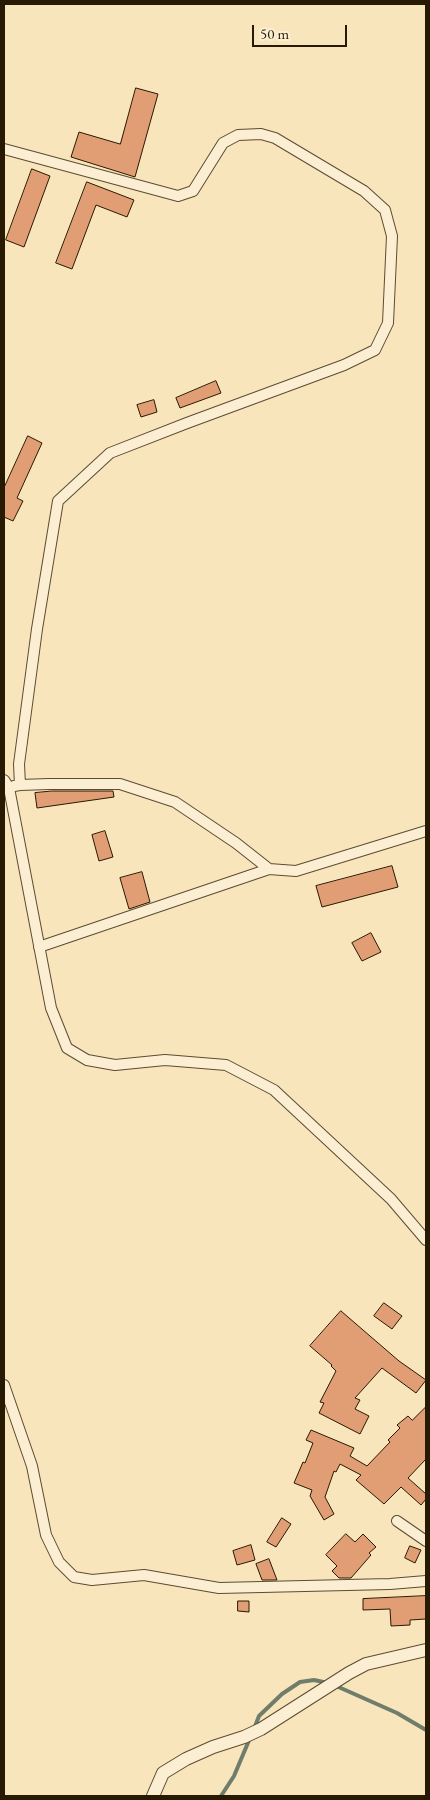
<!DOCTYPE html>
<html>
<head>
<meta charset="utf-8">
<style>
	body { margin:0 }
	#map { position:relative; width:430px; height:1800px; overflow:hidden; background:#f9e5bc; font-family:"EB Garamond",serif }
	canvas { display:block }
	.frame { position:absolute; inset:0; border:5px solid #281903; pointer-events:none }
	.scale { position:absolute; left:252px; top:25px; width:95px; height:22px; box-sizing:border-box; border:2px solid #281903; border-top:0; padding-left:6px; font-size:15px; line-height:18px; white-space:nowrap; color:#281903; -webkit-text-stroke:4px #fbeed3; paint-order:stroke }
</style>
</head>
<body>
<div id="map">
<canvas width="430" height="1800"></canvas>
<div class="frame"></div>
<div class="scale">50 m</div>
</div>
<script>
const ctx = document.querySelector('canvas').getContext('2d');
ctx.lineJoin = 'round';
function stroke(path, color, width, dash) {
  ctx.strokeStyle = color;
  ctx.lineWidth = width;
  ctx.lineCap = dash ? 'butt' : 'round';
  ctx.setLineDash(dash || []);
  ctx.stroke(path);
}
function fill(path, color) {
  ctx.fillStyle = color;
  ctx.fill(path, 'evenodd');
}
const stream = new Path2D(`
	M 334,1685 L 397,1713 L 426,1730
	M 254,1729 L 259,1716 L 282,1694 L 300,1682 L 314,1680 L 328,1683
	M 221,1796 L 234,1776 L 250,1738`);
const building = new Path2D(`
	M 136,88 L 158,94 L 135,177 L 71,157 L 79,132 L 120,144 Z
	M 32,169 L 50,176 L 24,247 L 6,240 Z
	M 87,182 L 134,200 L 127,217 L 96,205 L 72,269 L 56,263 Z
	M 216,381 L 221,393 L 180,408 L 176,398 Z
	M 154,400 L 157,412 L 141,417 L 137,405 Z
	M 28,436 L 42,443 L 17,498 L 23,501 L 13,521 L 4,517 L 4,488 Z
	M 52,791 L 113,791 L 114,797 L 37,808 L 35,793 Z
	M 105,831 L 113,857 L 99,861 L 92,835 Z
	M 392,866 L 398,887 L 322,907 L 316,886 Z
	M 142,872 L 150,902 L 129,909 L 120,878 Z
	M 371,933 L 381,952 L 362,961 L 352,943 Z
	M 384,1303 L 402,1316 L 392,1329 L 374,1316 Z
	M 341,1311 L 399,1361 L 426,1380 L 416,1393 L 382,1368 L 355,1398 L 360,1400 L 355,1409 L 369,1416 L 360,1434 L 319,1413 L 324,1403 L 320,1402 L 336,1371 L 331,1366 L 332,1365 L 310,1346 Z
	M 426,1407 L 426,1459 L 408,1478 L 426,1494 L 426,1499 L 421,1505 L 401,1487 L 384,1504 L 356,1480 L 361,1475 L 340,1464 L 336,1472 L 334,1471 L 325,1497 L 334,1514 L 324,1520 L 310,1496 L 312,1490 L 294,1483 L 303,1462 L 305,1463 L 313,1443 L 306,1440 L 311,1430 L 354,1448 L 350,1456 L 367,1466 L 390,1442 L 388,1440 L 400,1428 L 397,1425 L 408,1416 L 412,1420 Z
	M 282,1518 L 291,1524 L 276,1547 L 267,1542 Z
	M 346,1534 L 355,1542 L 363,1534 L 376,1547 L 369,1553 L 371,1555 L 351,1578 L 339,1578 L 332,1571 L 337,1566 L 326,1555 Z
	M 251,1545 L 255,1560 L 237,1565 L 233,1551 Z
	M 410,1546 L 421,1550 L 415,1563 L 405,1558 Z
	M 269,1559 L 277,1580 L 262,1580 L 256,1564 Z
	M 426,1596 L 426,1619 L 410,1620 L 410,1625 L 391,1626 L 390,1609 L 363,1610 L 363,1599 Z
	M 238,1601 L 249,1601 L 249,1612 L 238,1611 Z`);
const minor = new Path2D(`
	M 4,149 L 178,196 L 193,191 L 223,143 L 238,135 L 261,134 L 275,138 L 364,191 L 385,210 L 392,236 L 388,323 L 375,350 L 344,365 L 187,423 L 110,453 L 58,501 L 37,629 L 19,764 L 20,785
	M 4,780 L 9,788 L 51,1008 L 67,1048 L 87,1060 L 115,1065 L 165,1060 L 226,1065 L 274,1090 L 391,1199 L 426,1240
	M 14,786 L 20,785 L 49,784 L 120,784 L 175,802 L 236,843 L 269,869 L 296,871 L 426,831
	M 39,947 L 269,869
	M 4,1385 L 32,1466 L 46,1535 L 59,1562 L 74,1577 L 92,1580 L 144,1575 L 219,1588 L 390,1584 L 426,1581
	M 397,1521 L 426,1541`);
const tertiary = new Path2D(`
	M 153,1796 L 163,1773 L 186,1759 L 213,1747 L 244,1737 L 261,1729 L 349,1673 L 366,1664 L 426,1650`);
stroke(stream, '#6f7d6a', 4);
fill(building, '#e19d73');
stroke(building, '#281903', 1);
stroke(minor, '#5c4c31', 12);
stroke(tertiary, '#5c4c31', 14);
stroke(minor, '#fbeed3', 10);
stroke(tertiary, '#fbeed3', 12);
</script>
</body>
</html>
